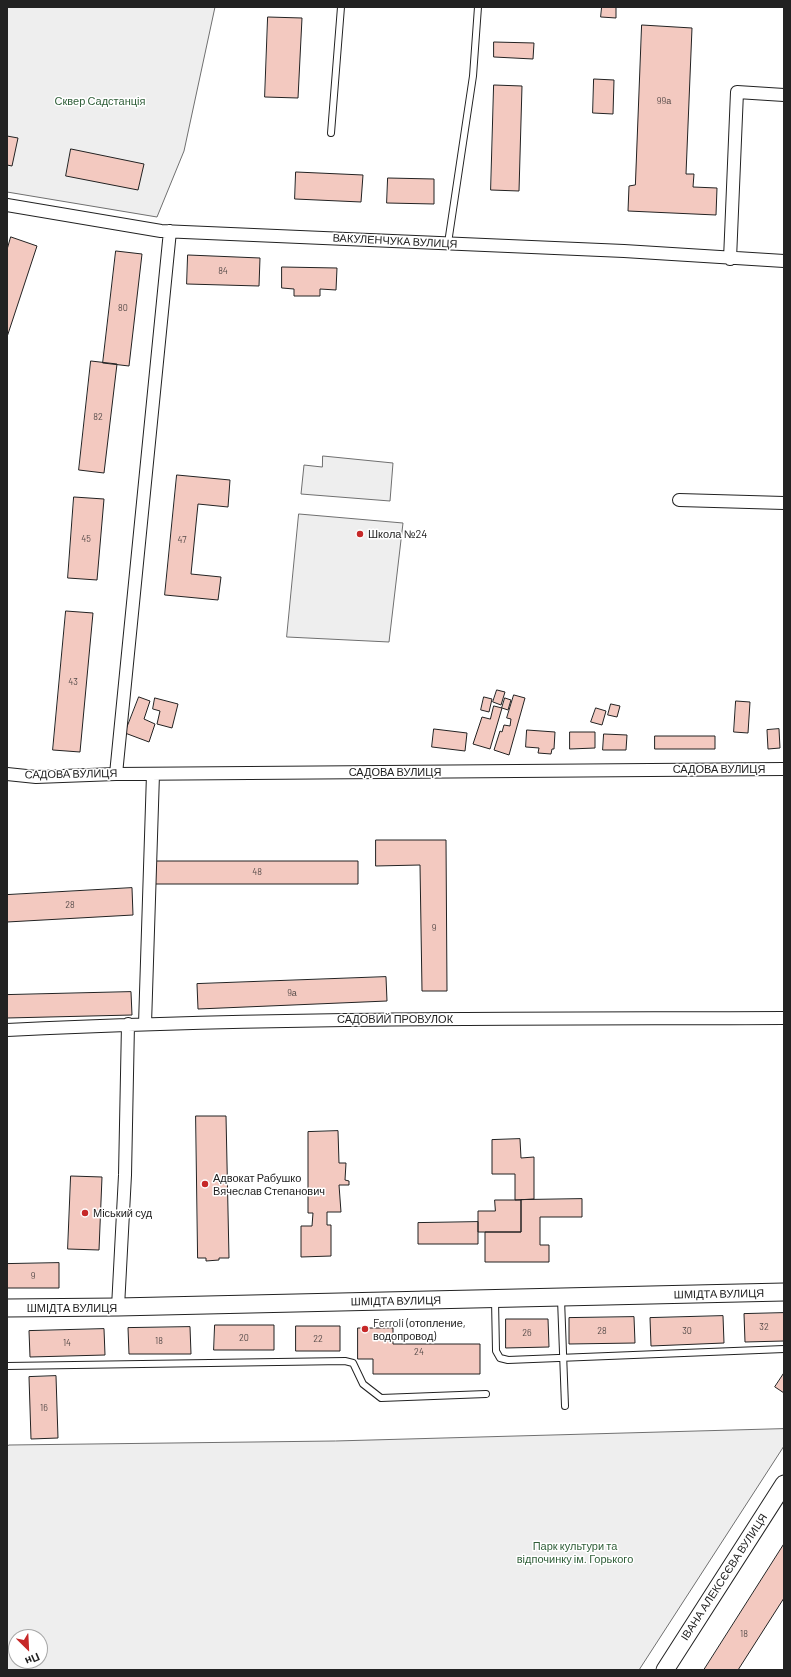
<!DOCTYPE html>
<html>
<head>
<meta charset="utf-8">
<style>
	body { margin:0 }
	#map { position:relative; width:791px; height:1677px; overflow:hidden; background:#fff; font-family:Barlow,sans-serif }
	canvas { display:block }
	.frame { position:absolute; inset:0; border:8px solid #222; pointer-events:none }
	.north { position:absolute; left:8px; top:1629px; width:40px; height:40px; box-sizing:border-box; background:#fff; border:1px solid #a7a7a7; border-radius:50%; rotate:156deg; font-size:11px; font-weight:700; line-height:16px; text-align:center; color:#222 }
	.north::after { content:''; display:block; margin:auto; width:14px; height:18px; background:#c62828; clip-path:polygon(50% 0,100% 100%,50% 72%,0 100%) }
</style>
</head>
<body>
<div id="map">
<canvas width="791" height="1677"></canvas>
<div class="frame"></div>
<div class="north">Пн</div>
</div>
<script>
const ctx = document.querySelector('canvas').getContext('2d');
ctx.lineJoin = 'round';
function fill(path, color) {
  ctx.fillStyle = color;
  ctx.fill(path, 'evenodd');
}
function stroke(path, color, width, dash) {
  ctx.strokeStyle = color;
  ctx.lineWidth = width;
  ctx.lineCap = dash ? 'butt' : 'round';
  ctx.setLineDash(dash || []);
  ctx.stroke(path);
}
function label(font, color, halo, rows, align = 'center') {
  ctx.font = font + ' Barlow,sans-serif';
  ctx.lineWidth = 3;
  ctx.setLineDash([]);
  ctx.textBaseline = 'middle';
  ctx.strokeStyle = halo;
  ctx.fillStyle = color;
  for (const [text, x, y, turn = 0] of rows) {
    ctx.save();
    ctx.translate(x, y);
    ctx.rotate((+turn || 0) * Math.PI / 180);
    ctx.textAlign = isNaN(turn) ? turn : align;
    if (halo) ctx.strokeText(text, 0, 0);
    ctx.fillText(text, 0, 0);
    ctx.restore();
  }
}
const green = new Path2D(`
	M 7,7 L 215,7 L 184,151 L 157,217 L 7,192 Z
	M 323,456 L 393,463 L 390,501 L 301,494 L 304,465 L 322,467 Z
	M 299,514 L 403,523 L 389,642 L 287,637 Z
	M 784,1429 L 784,1446 L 639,1670 L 7,1670 L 7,1446 L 9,1445 L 335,1441 ZM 16,1637 L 40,1637 L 40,1661 L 16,1661 Z`);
const building = new Path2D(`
	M 602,7 L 616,7 L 616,18 L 601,17 Z
	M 268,17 L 302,18 L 298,98 L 265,97 Z
	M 642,25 L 692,28 L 686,174 L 694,174 L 693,187 L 717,188 L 716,215 L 628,211 L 629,186 L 635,185 Z
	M 494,42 L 534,43 L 533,59 L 494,57 Z
	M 594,79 L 614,80 L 613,114 L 593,113 Z
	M 494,85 L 522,86 L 519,191 L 491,190 Z
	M 7,136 L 18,138 L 12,166 L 7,165 Z
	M 71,149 L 144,164 L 138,190 L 66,176 Z
	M 296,172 L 363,175 L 361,202 L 295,199 Z
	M 388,178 L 434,179 L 434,204 L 387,203 Z
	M 11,237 L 37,246 L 7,337 L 7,250 Z
	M 116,251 L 142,254 L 129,366 L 103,363 Z
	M 188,255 L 260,258 L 259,286 L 187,284 Z
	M 282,267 L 337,268 L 336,290 L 320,289 L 320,296 L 294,296 L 294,289 L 282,288 Z
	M 91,361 L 117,364 L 104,473 L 79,470 Z
	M 177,475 L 230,480 L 228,507 L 198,504 L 191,574 L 221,577 L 218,600 L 165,595 Z
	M 74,497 L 104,499 L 97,580 L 68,578 Z
	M 66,611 L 93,613 L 80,752 L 53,750 Z
	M 497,690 L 505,692 L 501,705 L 493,702 Z
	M 514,695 L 525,698 L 509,755 L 494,750 L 500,731 L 502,732 L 504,725 L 510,726 L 511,719 L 507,718 Z
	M 139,697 L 150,701 L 144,719 L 155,724 L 149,742 L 125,733 Z
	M 484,697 L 492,699 L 489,712 L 481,710 Z
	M 155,698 L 178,704 L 172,728 L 157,724 L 160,711 L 153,709 Z
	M 505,698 L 511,700 L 508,710 L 502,708 Z
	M 736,701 L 750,702 L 748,733 L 734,732 Z
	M 611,704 L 620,706 L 617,717 L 608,715 Z
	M 494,706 L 502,708 L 490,749 L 473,744 L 482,717 L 490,719 Z
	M 596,708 L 606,711 L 602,725 L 591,722 Z
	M 434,729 L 467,733 L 465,751 L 432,747 Z
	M 779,729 L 780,748 L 768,749 L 767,730 Z
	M 527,730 L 555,732 L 554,749 L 552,749 L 551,754 L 538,753 L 539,748 L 526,747 Z
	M 570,732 L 595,732 L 595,748 L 570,749 Z
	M 604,734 L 627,735 L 626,750 L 603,750 Z
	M 655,736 L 715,736 L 715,749 L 655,749 Z
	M 376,840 L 446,840 L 447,991 L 422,991 L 420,865 L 376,866 Z
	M 155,861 L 358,861 L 358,884 L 155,884 Z
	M 132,888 L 133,915 L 7,922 L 7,895 Z
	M 386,977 L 387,1001 L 198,1009 L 197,984 Z
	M 131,992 L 132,1015 L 7,1018 L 7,995 Z
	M 196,1116 L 226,1116 L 229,1258 L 219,1258 L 219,1260 L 206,1261 L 206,1258 L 198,1258 Z
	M 338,1131 L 339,1163 L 346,1163 L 345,1180 L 349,1181 L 349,1185 L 339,1185 L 341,1212 L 327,1212 L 327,1225 L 331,1225 L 331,1256 L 301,1257 L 301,1226 L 312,1226 L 313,1213 L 308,1213 L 308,1132 Z
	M 520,1139 L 521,1158 L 534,1157 L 534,1199 L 515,1200 L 515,1174 L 492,1174 L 492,1140 Z
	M 71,1176 L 102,1177 L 99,1250 L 68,1249 Z
	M 582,1199 L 582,1217 L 540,1217 L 540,1245 L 549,1245 L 549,1262 L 485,1262 L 485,1232 L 521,1232 L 521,1200 Z
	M 495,1200 L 521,1200 L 521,1232 L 478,1232 L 478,1211 L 495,1211 Z
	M 478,1222 L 478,1244 L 418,1244 L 418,1223 Z
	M 59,1263 L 59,1288 L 7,1288 L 7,1264 Z
	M 784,1313 L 784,1341 L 745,1342 L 744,1314 Z
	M 723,1316 L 724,1343 L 651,1346 L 650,1318 Z
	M 634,1317 L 635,1343 L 569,1344 L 569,1318 Z
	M 506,1319 L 548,1319 L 549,1347 L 506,1348 Z
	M 215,1325 L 274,1325 L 274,1350 L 214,1350 Z
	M 296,1326 L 340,1326 L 340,1351 L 296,1351 Z
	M 190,1327 L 191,1354 L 129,1354 L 128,1328 Z
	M 358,1328 L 393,1328 L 393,1344 L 480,1344 L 480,1374 L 373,1374 L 373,1359 L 358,1359 Z
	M 104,1329 L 105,1355 L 30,1357 L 29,1331 Z
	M 784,1373 L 784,1393 L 775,1387 Z
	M 56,1376 L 58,1438 L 31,1439 L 29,1377 Z
	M 784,1544 L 784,1598 L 738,1670 L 704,1670 Z`);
const lane = new Path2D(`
	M 331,133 L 341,7
	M 448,243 L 473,76 L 478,7
	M 561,1299 L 565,1406
	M 495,1300 L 496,1351 L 500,1358 L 508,1360 L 784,1349
	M 7,1366 L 345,1361 L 353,1363 L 363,1384 L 381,1398 L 486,1394`);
const street = new Path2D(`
	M 7,205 L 161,231 L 624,251 L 784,261
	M 730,259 L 737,92 L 784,95
	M 679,500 L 784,503
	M 7,774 L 36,777 L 116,774 L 784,769
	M 116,774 L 170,231
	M 145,1024 L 153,774
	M 7,1030 C 266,1017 525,1019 784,1018
	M 118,1307 L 125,1175 L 128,1024`);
const secondary = new Path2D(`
	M 7,1308 L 118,1307 L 784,1292
	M 665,1670 L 784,1484`);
const markers = [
	[360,534,4,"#c62828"],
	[205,1184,4,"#c62828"],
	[85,1213,4,"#c62828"],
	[365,1329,4,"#c62828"]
];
const numberNames = [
	["99а",664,101],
	["84",223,271],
	["80",123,308],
	["82",98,417],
	["45",86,539],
	["47",182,540],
	["43",73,682],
	["48",257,872],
	["28",70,905],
	["9",434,928],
	["9а",292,993],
	["9",33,1276],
	["32",764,1327],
	["28",602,1331],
	["30",687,1331],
	["26",527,1333],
	["20",244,1338],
	["22",318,1339],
	["18",159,1341],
	["14",67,1343],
	["24",419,1352],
	["16",44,1408],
	["18",744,1634]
];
const parkNames = [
	["Сквер Садстанція",100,101],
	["Парк культури та",575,1546],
	["відпочинку ім. Горького",575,1559]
];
const streetNames = [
	["ВАКУЛЕНЧУКА ВУЛИЦЯ",395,241,3],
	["САДОВА ВУЛИЦЯ",719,769],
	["САДОВА ВУЛИЦЯ",395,772],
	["САДОВА ВУЛИЦЯ",71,774,-1],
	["САДОВИЙ ПРОВУЛОК",395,1019],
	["ШМІДТА ВУЛИЦЯ",719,1294,-1],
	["ШМІДТА ВУЛИЦЯ",396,1301,-1],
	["ШМІДТА ВУЛИЦЯ",72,1308],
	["ІВАНА АЛЕКСЄЄВА ВУЛИЦЯ",724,1577,-57]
];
const poiNames = [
	["Школа №24",368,534],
	["Адвокат Рабушко",213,1178],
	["Вячеслав Степанович",213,1191],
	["Міський суд",93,1213],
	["Ferroli (отопление,",373,1323],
	["водопровод)",373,1336]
];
fill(green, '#eee');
stroke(green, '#6f6f6f', 1);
fill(building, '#f3c9c0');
stroke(building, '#222', 1);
stroke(lane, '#222', 8);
stroke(street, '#222', 14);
stroke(secondary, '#222', 19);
stroke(lane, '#fff', 6);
stroke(street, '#fff', 12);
stroke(secondary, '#fff', 17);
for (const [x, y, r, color] of markers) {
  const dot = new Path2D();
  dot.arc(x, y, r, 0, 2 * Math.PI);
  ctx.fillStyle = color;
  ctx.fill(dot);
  stroke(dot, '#fff', 1.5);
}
label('9px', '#564c4a', null, numberNames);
label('11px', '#2f5e38', '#fff', parkNames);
label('11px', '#222', '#fff', streetNames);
label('11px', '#222', '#fff', poiNames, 'left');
</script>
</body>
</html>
